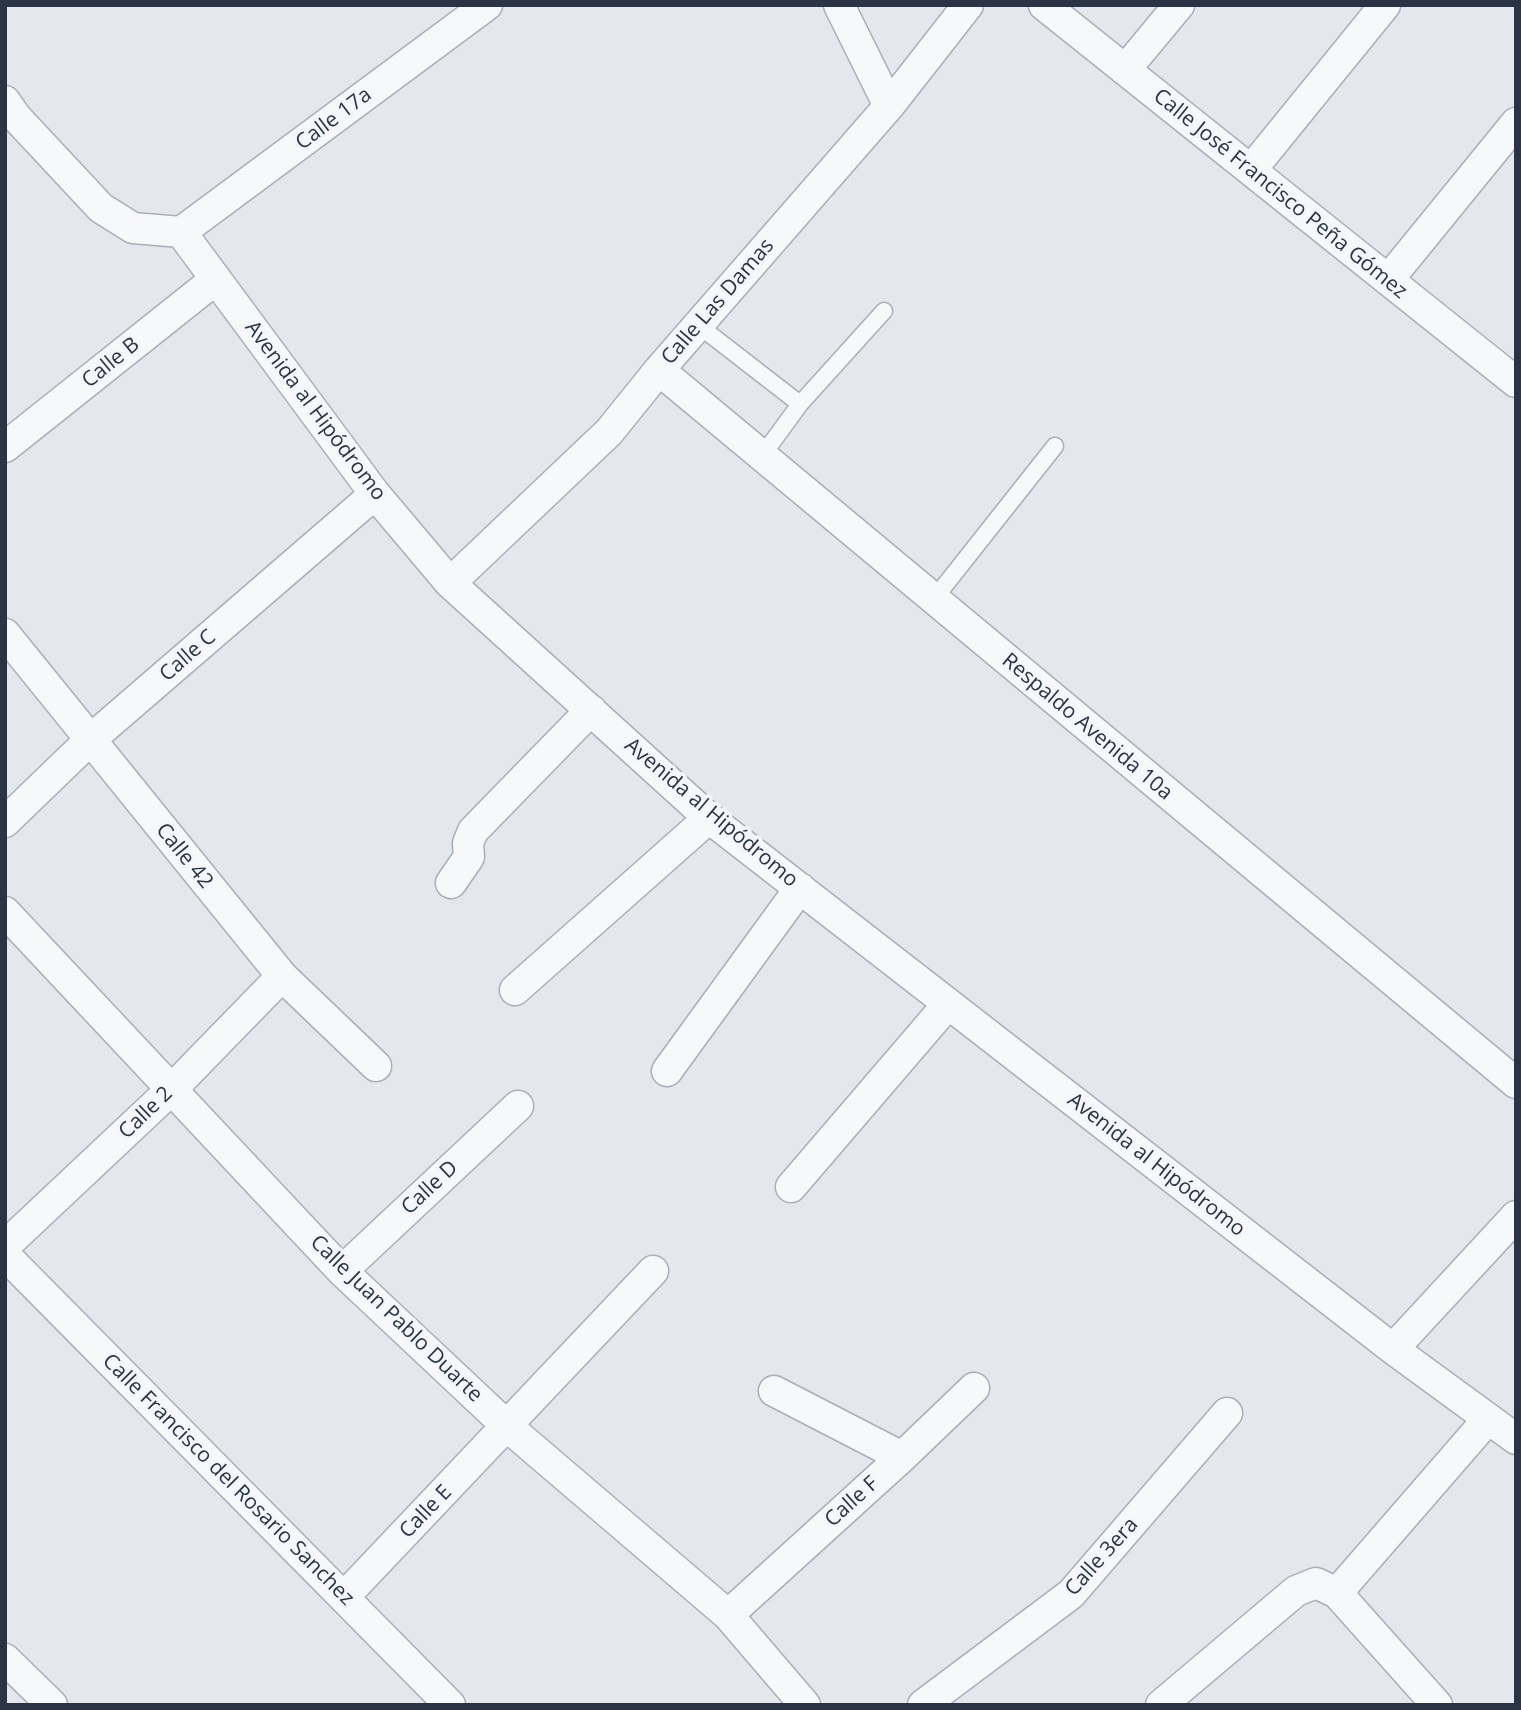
<!DOCTYPE html>
<html>
<head>
<meta charset="utf-8">
<style>
	body { margin:0 }
	#map { position:relative; width:1521px; height:1710px; overflow:hidden; background:#e4e7ec; font-family:"Open Sans",sans-serif }
	canvas { display:block }
	.frame { position:absolute; inset:0; border:7px solid #2b3445; pointer-events:none }
</style>
</head>
<body>
<div id="map">
<canvas width="1521" height="1710"></canvas>
<div class="frame"></div>
</div>
<script>
const ctx = document.querySelector('canvas').getContext('2d');
ctx.lineJoin = 'round';
function stroke(path, color, width, dash) {
  ctx.strokeStyle = color;
  ctx.lineWidth = width;
  ctx.lineCap = dash ? 'butt' : 'round';
  ctx.setLineDash(dash || []);
  ctx.stroke(path);
}
function label(font, color, halo, rows, align = 'center') {
  ctx.font = font + ' "Open Sans",sans-serif';
  ctx.lineWidth = 7;
  ctx.setLineDash([]);
  ctx.textBaseline = 'middle';
  ctx.strokeStyle = halo;
  ctx.fillStyle = color;
  for (const [text, x, y, turn = 0] of rows) {
    ctx.save();
    ctx.translate(x, y);
    ctx.rotate((+turn || 0) * Math.PI / 180);
    ctx.textAlign = isNaN(turn) ? turn : align;
    if (halo) ctx.strokeText(text, 0, 0);
    ctx.fillText(text, 0, 0);
    ctx.restore();
  }
}
const lane = new Path2D(`
	M 698,325 L 800,404 L 762,456
	M 800,404 L 884,311
	M 934,599 L 1055,446`);
const street = new Path2D(`
	M 839,5 L 889,106
	M 1044,5 L 1516,382
	M 1125,70 L 1179,5
	M 5,101 L 16,117 L 101,208 L 133,228 L 181,232 L 375,494 L 450,583 L 709,818 L 1393,1349 L 1516,1439
	M 1251,170 L 1385,5
	M 181,232 L 487,5
	M 1388,280 L 1516,123
	M 659,370 L 1516,1083
	M 5,447 L 216,279
	M 450,583 L 609,432 L 659,370 L 889,106 L 968,5
	M 5,634 L 282,976 L 376,1066
	M 5,822 L 90,740 L 375,494
	M 451,883 L 469,857 L 468,843 L 473,831 L 591,710
	M 5,912 L 342,1271 L 508,1427 L 728,1615 L 805,1705
	M 515,990 L 709,818
	M 667,1071 L 800,888
	M 791,1187 L 948,1004
	M 5,1246 L 173,1088 L 282,976
	M 5,1255 L 450,1705
	M 342,1271 L 518,1106
	M 1393,1349 L 1516,1216
	M 774,1391 L 902,1457
	M 1337,1593 L 1488,1419
	M 344,1597 L 653,1271
	M 728,1615 L 902,1457 L 974,1388
	M 5,1659 L 52,1705
	M 923,1705 L 1071,1594 L 1227,1413
	M 1161,1705 L 1296,1591 L 1316,1583 L 1337,1593 L 1437,1705`);
const streetNames = [
	["Calle 17a",334,119,-37],
	["Calle José Francisco Peña Gómez",1280,194,39],
	["Calle Las Damas",718,302,-49],
	["Calle B",111,363,-39],
	["Avenida al Hipódromo",315,411,53],
	["Calle C",188,656,-41],
	["Respaldo Avenida 10a",1087,727,40],
	["Avenida al Hipódromo",711,813,40],
	["Calle 42",184,856,51],
	["Calle 2",146,1113,-44],
	["Avenida al Hipódromo",1156,1165,38],
	["Calle D",430,1188,-43],
	["Calle Juan Pablo Duarte",396,1319,44],
	["Calle Francisco del Rosario Sanchez",228,1480,45],
	["Calle F",852,1502,-42],
	["Calle E",426,1512,-46],
	["Calle 3era",1102,1557,-48]
];
stroke(lane, '#a9aeb7', 19);
stroke(street, '#a9aeb7', 33);
stroke(lane, '#f7f8fa', 16);
stroke(street, '#f7f8fa', 30);
label('21px', '#2b3445', '#f4f6f9', streetNames);
</script>
</body>
</html>
